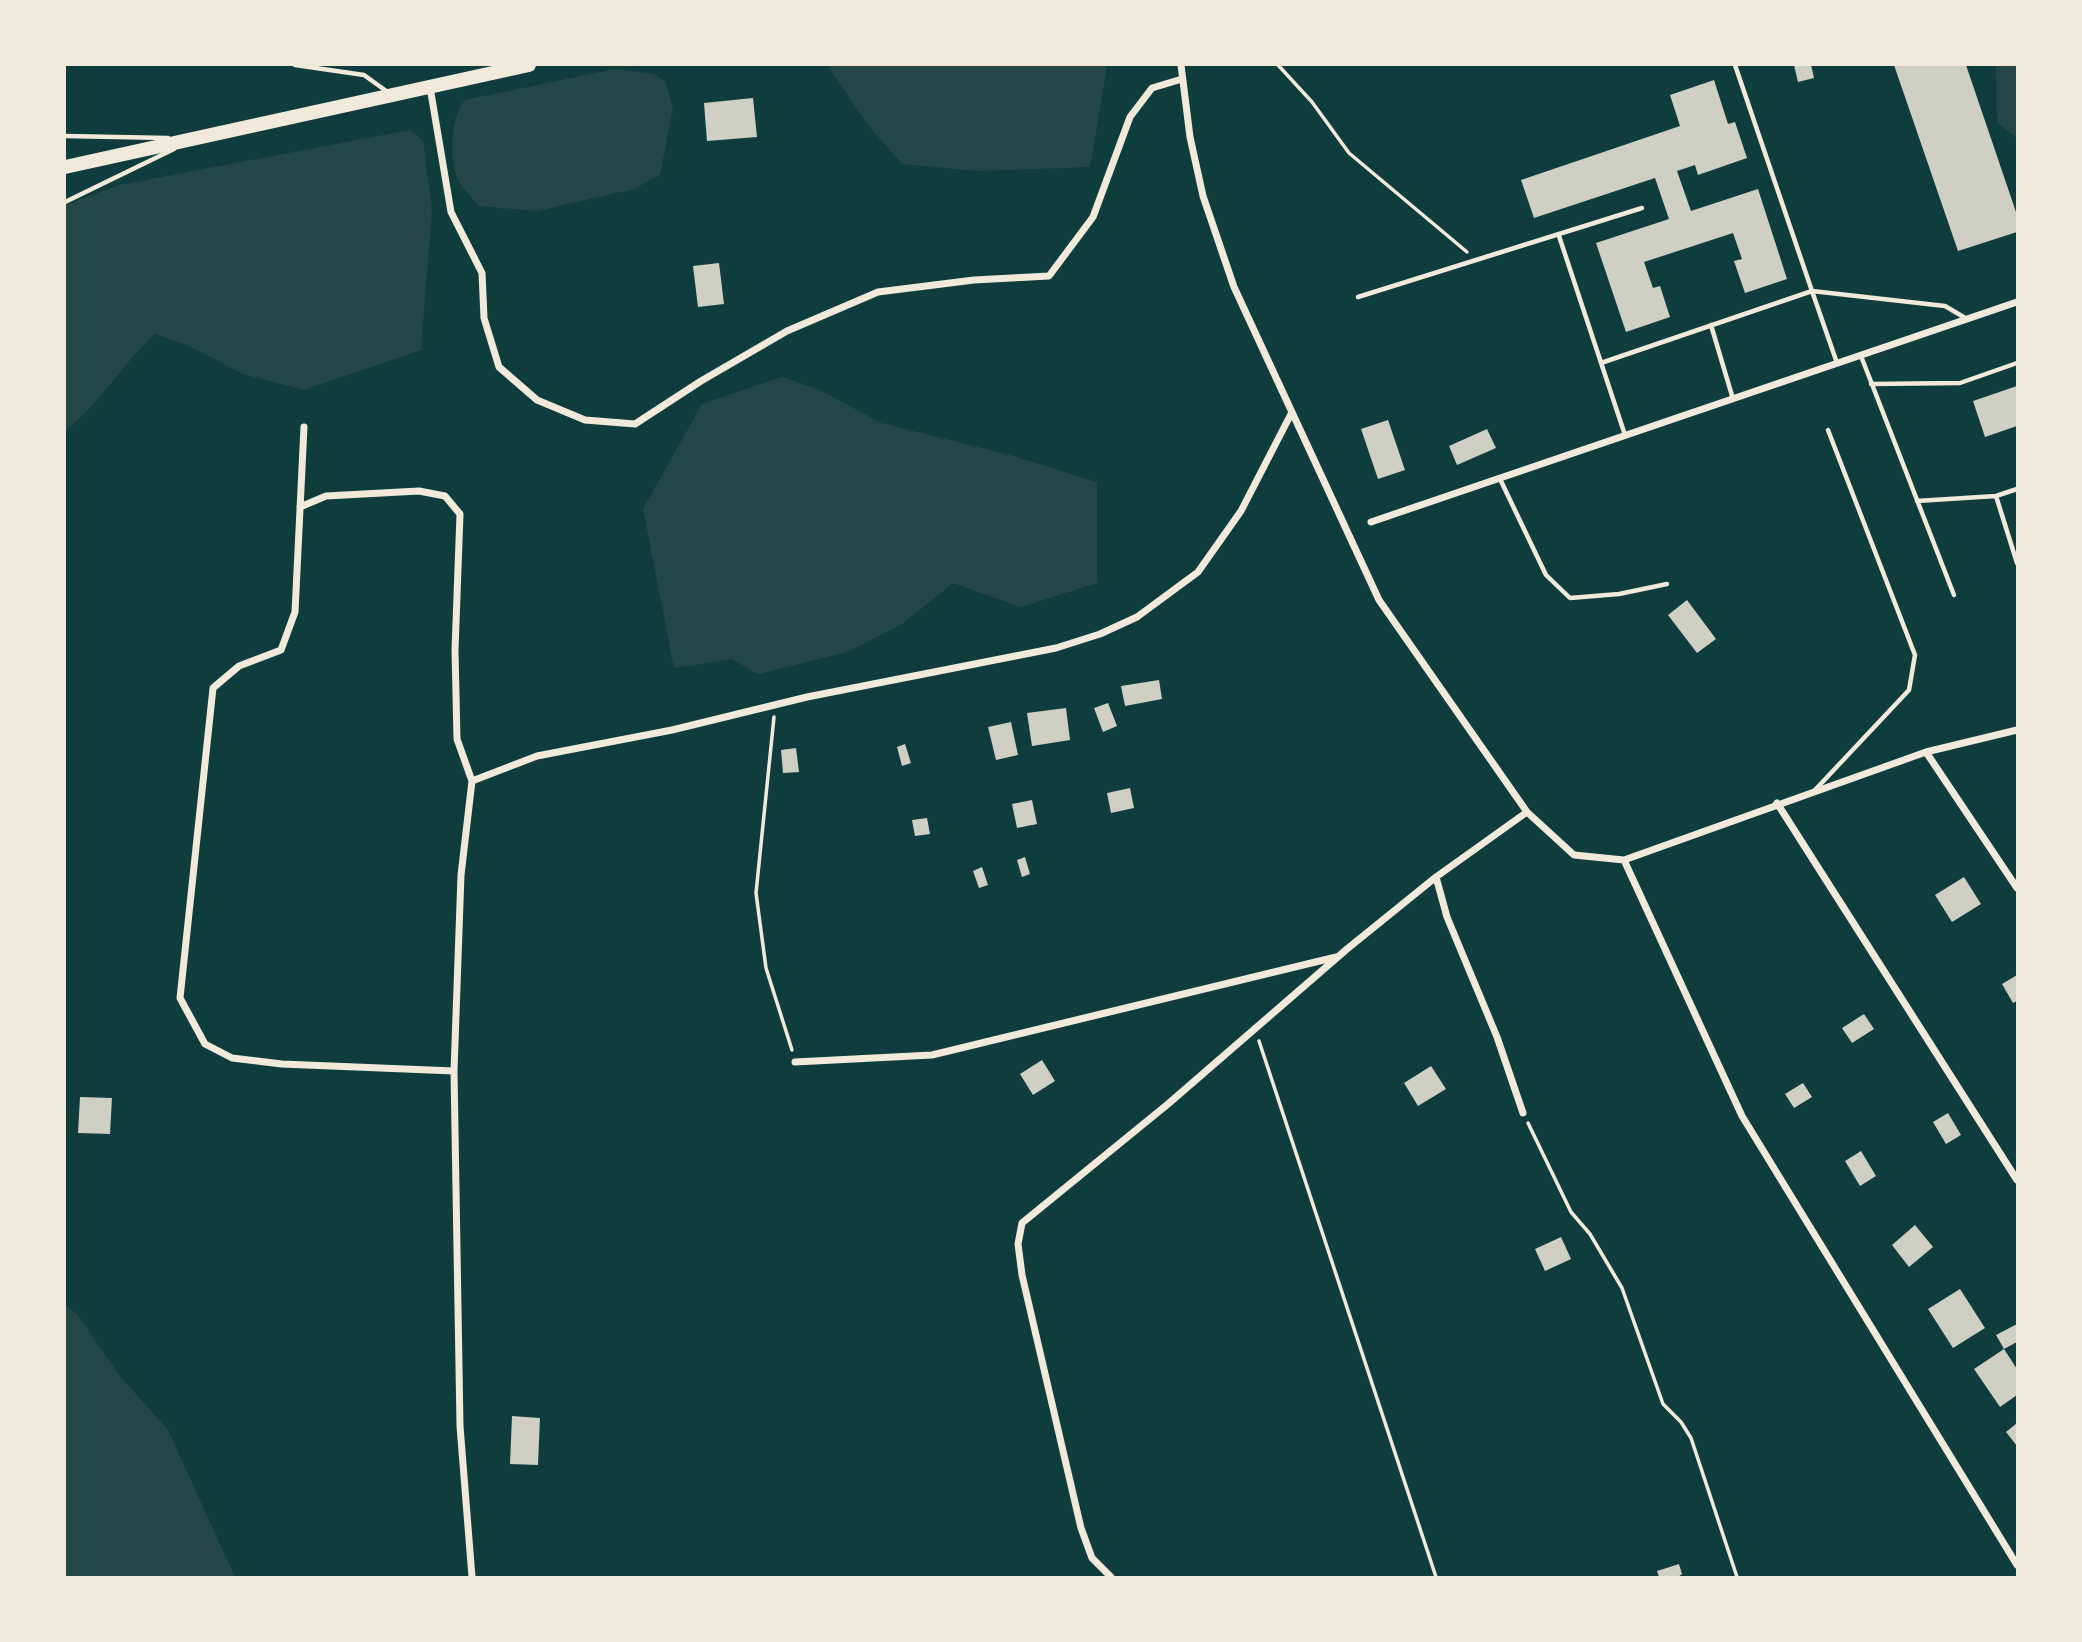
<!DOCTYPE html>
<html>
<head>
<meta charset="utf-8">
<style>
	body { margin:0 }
	#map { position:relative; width:2082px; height:1642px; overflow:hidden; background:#0f3d3e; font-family:Lato,sans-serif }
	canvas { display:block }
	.frame { position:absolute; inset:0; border:66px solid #f1e9da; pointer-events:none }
</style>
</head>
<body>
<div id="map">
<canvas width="2082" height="1642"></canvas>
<div class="frame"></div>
</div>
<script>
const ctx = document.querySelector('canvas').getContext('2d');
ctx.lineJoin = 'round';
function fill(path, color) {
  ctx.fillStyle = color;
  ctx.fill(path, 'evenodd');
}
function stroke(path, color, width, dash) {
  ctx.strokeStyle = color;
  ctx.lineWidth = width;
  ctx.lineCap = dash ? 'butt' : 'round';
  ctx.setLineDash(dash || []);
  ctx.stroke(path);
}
const green = new Path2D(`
	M 827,65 L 1107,65 L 1090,167 L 979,171 L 902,164 L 868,125 Z
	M 1996,65 L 2017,65 L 2017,138 L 1997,123 Z
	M 615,69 L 654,74 L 666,82 L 673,108 L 660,175 L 634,189 L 537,211 L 479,206 C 473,199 466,192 461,185 C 448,165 450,117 465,100 Z
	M 410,130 L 423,141 L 432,209 L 421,350 L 304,390 L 243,374 L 187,345 L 155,334 C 122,364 100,404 65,431 L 65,205 L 119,185 Z
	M 782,377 L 820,390 L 881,423 L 1010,455 L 1097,482 L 1097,583 L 1021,607 L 953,583 L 902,624 L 848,652 L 758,674 L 732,659 L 674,668 L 643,509 L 702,404 Z
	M 65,1305 L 77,1314 L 119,1375 L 168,1430 L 235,1577 L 65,1577 Z`);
const building = new Path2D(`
	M 1794,65 L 1811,65 L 1814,78 L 1798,82 Z
	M 1894,65 L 1966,65 L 2017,215 L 2017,232 L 1958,251 Z
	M 1714,80 L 1728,124 L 1735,122 L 1747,158 L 1698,175 L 1695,165 L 1677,171 L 1691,211 L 1758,189 L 1787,279 L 1745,293 L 1734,261 L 1742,259 L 1733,233 L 1644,262 L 1653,288 L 1660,286 L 1670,317 L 1626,332 L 1596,243 L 1669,219 L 1655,178 L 1534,218 L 1521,180 L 1680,126 L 1670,95 Z
	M 753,98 L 757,137 L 707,141 L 704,103 Z
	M 719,263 L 724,304 L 698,307 L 693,266 Z
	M 2017,386 L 2017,426 L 1985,437 L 1973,401 Z
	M 1388,420 L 1405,470 L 1378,479 L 1361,429 Z
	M 1487,429 L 1496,448 L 1457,465 L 1449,446 Z
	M 1687,600 L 1716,639 L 1697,653 L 1668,615 Z
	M 1159,680 L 1162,699 L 1125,706 L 1121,686 Z
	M 1108,703 L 1117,726 L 1103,732 L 1094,708 Z
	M 1066,708 L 1070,740 L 1032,746 L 1027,713 Z
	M 1011,722 L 1018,755 L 996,760 L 988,727 Z
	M 905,744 L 911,763 L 902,766 L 897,747 Z
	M 796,748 L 799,772 L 783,773 L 781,750 Z
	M 1130,788 L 1134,808 L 1111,813 L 1107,793 Z
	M 1032,800 L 1037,824 L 1017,828 L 1012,804 Z
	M 927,818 L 930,834 L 915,836 L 912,820 Z
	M 1025,857 L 1030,874 L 1022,877 L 1017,860 Z
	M 982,867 L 988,885 L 979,888 L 973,871 Z
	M 1964,877 L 1981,904 L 1952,922 L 1935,895 Z
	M 2017,975 L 2017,1001 L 2013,1003 L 2002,984 Z
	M 1864,1014 L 1874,1029 L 1852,1043 L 1842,1028 Z
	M 1042,1060 L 1055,1081 L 1033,1095 L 1020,1074 Z
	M 1431,1066 L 1446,1089 L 1418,1106 L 1404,1083 Z
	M 1803,1083 L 1812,1097 L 1794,1108 L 1785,1094 Z
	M 80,1097 L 112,1098 L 110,1134 L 78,1133 Z
	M 1948,1113 L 1961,1135 L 1946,1144 L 1933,1122 Z
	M 1861,1151 L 1876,1176 L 1860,1186 L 1845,1161 Z
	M 1915,1225 L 1933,1247 L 1909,1267 L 1892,1245 Z
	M 1561,1237 L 1571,1259 L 1545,1271 L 1535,1249 Z
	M 1960,1289 L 1985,1328 L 1953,1348 L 1928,1309 Z
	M 2017,1324 L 2017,1342 L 2004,1349 L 1996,1335 Z
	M 2004,1349 L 2017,1369 L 2017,1395 L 2000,1407 L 1974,1369 Z
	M 512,1416 L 540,1418 L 538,1465 L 510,1464 Z
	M 2017,1423 L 2017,1446 L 2006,1432 Z
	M 1679,1564 L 1682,1574 L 1678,1577 L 1659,1577 L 1657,1571 Z`);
const path = new Path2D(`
	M 1278,65 L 1312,102 L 1349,153 L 1467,252
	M 774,717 L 756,893 L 766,968 L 792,1050
	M 1259,1041 L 1436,1577
	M 1528,1123 L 1571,1212 L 1590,1234 L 1622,1288 L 1663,1404 L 1681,1422 L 1691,1438 L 1737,1577`);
const service = new Path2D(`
	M 295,65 L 364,75 L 389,93
	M 1735,65 L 1812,291 L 1945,306 L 1967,319
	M 65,136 L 168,138
	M 65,202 L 174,149
	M 1559,236 L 1625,435
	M 1358,297 L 1642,208
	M 1711,325 L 1733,399
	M 1861,356 L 1954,595
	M 1601,363 L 1812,291 L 1837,363
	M 1871,384 L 1960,383 L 2017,363
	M 1500,479 L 1546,575 L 1570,598 L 1619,594 L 1667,584
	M 1996,496 L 2017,563
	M 1917,501 L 1996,496 L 2017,489
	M 1815,790 L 1909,690 L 1915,655 L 1828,430`);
const minor = new Path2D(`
	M 1181,65 L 1190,137 L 1203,196 L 1234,287 L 1379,600 L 1527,812 L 1574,855 L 1624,860 L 1926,752 L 2017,730
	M 430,87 L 451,212 L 482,273 L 484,318 L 499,367 L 537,400 L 585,420 L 635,424 L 701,381 L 787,331 L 878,292 L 974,280 L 1049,276 L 1093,217 L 1130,117 L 1152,88 L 1182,79
	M 304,427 L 295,612 L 281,650 L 239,666 L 213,688 L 180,998 L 205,1044 L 232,1058 L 282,1064 L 454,1071
	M 300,507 L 326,496 L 419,491 L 445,496 L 460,514 L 455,650 L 457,739 L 472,781 L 461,875 L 454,1071 L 460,1426 L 472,1577
	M 1371,522 L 2017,302
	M 1926,752 L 2017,888
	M 472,781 L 537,756 L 672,730 L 807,697 L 1056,648 L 1100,634 L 1137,617 L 1198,572 L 1241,511 L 1291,414
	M 1777,803 L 2017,1180
	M 1624,860 L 1742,1116 L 2017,1565
	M 1436,877 L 1447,917 L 1497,1037 L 1523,1113
	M 795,1062 L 932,1055 L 1336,957
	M 1111,1577 L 1092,1558 L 1081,1528 L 1022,1275 L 1018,1244 L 1022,1223 L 1168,1104 L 1347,949 L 1436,877 L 1527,812`);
const primary = new Path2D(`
	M 65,167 L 529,65`);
fill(green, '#244646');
fill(building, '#cfcfc3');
stroke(path, '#f1e9da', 3.5);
stroke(service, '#f1e9da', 4.5);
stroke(minor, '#f1e9da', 7);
stroke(primary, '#f1e9da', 14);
</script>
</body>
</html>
